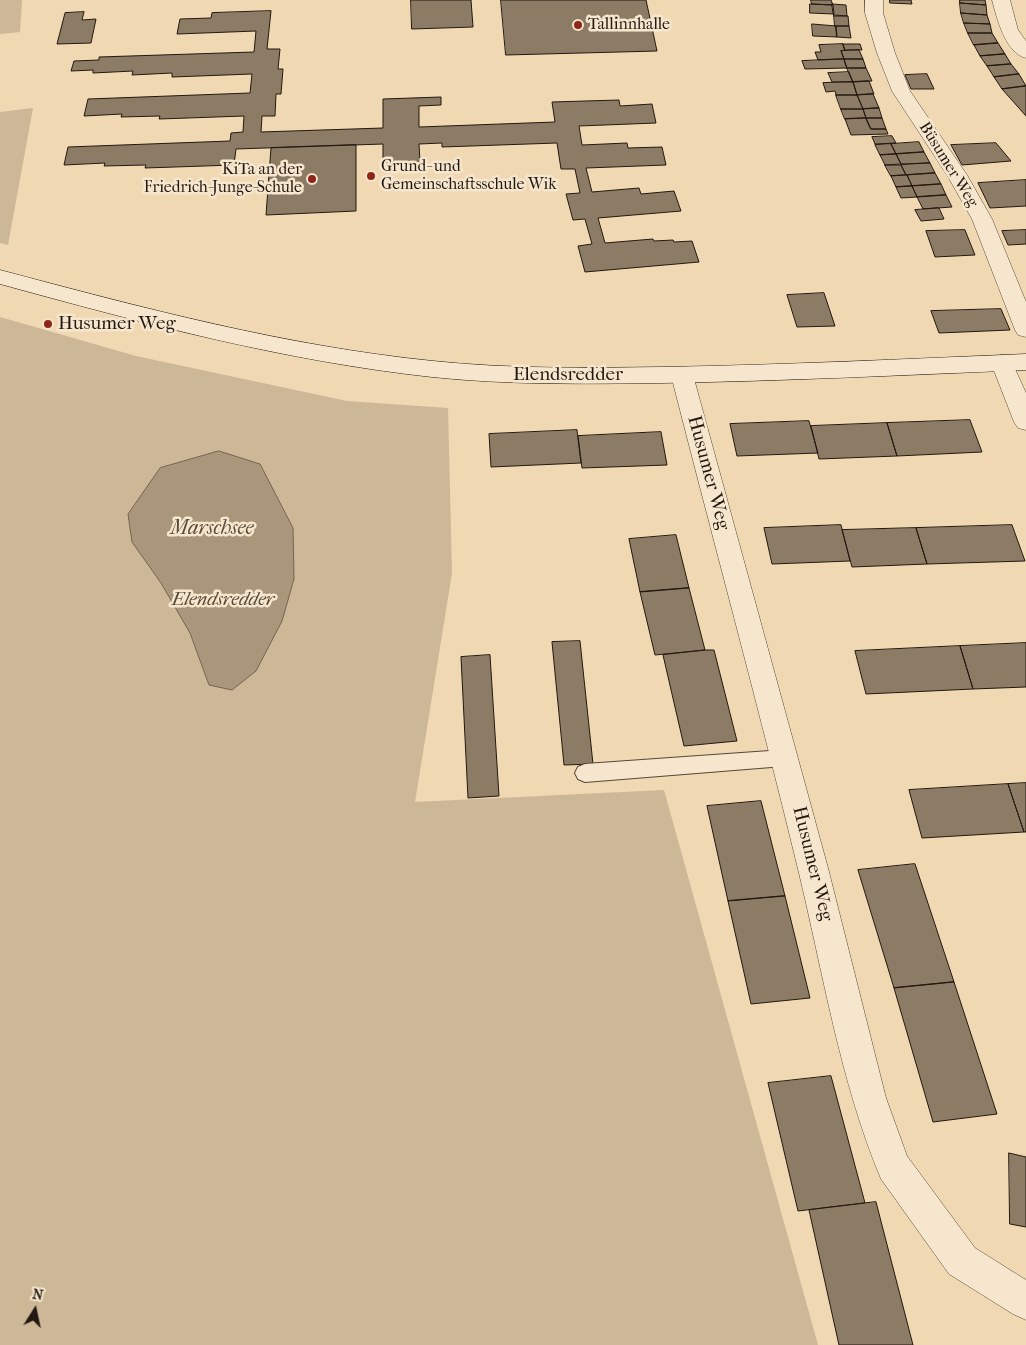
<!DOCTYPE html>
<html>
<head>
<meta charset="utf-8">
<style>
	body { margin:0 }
	#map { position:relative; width:1026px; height:1345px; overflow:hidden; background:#efd8b2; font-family:"IM FELL French Canon",serif }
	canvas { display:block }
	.north { position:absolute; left:10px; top:1285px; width:50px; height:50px; -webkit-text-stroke:4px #f5e6cd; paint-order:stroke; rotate:10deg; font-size:14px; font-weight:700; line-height:20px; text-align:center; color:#231811 }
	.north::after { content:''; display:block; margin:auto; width:18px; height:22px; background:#231811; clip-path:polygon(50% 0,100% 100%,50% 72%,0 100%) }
</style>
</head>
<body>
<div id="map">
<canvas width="1026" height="1345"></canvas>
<div class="north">N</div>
</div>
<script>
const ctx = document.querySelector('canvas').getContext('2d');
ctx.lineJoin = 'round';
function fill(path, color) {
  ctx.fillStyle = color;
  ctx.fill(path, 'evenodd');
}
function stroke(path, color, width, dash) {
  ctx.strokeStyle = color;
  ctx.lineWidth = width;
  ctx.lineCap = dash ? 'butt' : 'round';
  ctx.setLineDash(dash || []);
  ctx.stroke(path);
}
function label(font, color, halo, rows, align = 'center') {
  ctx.font = font + ' "IM FELL French Canon",serif';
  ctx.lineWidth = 5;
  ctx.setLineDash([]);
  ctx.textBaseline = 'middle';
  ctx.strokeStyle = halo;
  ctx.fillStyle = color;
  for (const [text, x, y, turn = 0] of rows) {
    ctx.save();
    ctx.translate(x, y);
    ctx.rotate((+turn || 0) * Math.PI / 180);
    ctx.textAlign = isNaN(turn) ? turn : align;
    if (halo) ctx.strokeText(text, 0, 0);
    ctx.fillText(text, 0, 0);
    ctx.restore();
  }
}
const green = new Path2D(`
	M 0,0 L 22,0 L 20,32 L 0,34 Z
	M 33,108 L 8,245 L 0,243 L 0,112 Z
	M 0,317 L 136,356 L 347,401 L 448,408 L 452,573 L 415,802 L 664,790 L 818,1345 L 0,1345 Z`);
const water = new Path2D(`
	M 219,451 L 260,464 L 293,528 L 294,579 L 282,621 L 256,671 L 232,690 L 209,685 L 190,633 L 161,583 L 132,542 L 128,514 L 160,468 Z`);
const building = new Path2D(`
	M 411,0 L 471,0 L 473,27 L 412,29 Z
	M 501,0 L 646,0 L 657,51 L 506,55 Z
	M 811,0 L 831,0 L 833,5 L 812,4 Z
	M 890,0 L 911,0 L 912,4 L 890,3 Z
	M 960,0 L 985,0 L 986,5 L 960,3 Z
	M 960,3 L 986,5 L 987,15 L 961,13 Z
	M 810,4 L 833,5 L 834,14 L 810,13 Z
	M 832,4 L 846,5 L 847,16 L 834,16 Z
	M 271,11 L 267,49 L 280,49 L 278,69 L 283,69 L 281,94 L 276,94 L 275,116 L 262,116 L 261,132 L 383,128 L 383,99 L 441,97 L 441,105 L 419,106 L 419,127 L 555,122 L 552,102 L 619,100 L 620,106 L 652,104 L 656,123 L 579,126 L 582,145 L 627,143 L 628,148 L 662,147 L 666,165 L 586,168 L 592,192 L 639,188 L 641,194 L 674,191 L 681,211 L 598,218 L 605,243 L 653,239 L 654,241 L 673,240 L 674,242 L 692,241 L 699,262 L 585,272 L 578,246 L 592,244 L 585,219 L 573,220 L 566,194 L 580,193 L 575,169 L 561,169 L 557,143 L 442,147 L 442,143 L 419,144 L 420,162 L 383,164 L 383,144 L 236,149 L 234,165 L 145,168 L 146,165 L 104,166 L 105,163 L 64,165 L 68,147 L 230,141 L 231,133 L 243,132 L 244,116 L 159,119 L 160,116 L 121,117 L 122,114 L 84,116 L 88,99 L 250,93 L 252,74 L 172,77 L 172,73 L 132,75 L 133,71 L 93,73 L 93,70 L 71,71 L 74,61 L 99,60 L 99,57 L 254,52 L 256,31 L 177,34 L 180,19 L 211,18 L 212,13 Z
	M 84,12 L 82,20 L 96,19 L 91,43 L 57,44 L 65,13 Z
	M 961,13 L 987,15 L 990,24 L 964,23 Z
	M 834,15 L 848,16 L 849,26 L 835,26 Z
	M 964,23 L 990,24 L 992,33 L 968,33 Z
	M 812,24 L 836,26 L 837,37 L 813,36 Z
	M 836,26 L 849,26 L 851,38 L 837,37 Z
	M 968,33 L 992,33 L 998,43 L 974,45 Z
	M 998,43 L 1005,54 L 980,56 L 974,45 Z
	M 843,44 L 860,44 L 862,50 L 845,50 Z
	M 843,44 L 845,50 L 841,51 L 844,59 L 818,60 L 815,52 L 821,52 L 819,45 Z
	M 859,50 L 863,59 L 844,59 L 841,51 Z
	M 1005,54 L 1011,64 L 987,66 L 980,56 Z
	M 844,59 L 847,68 L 805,69 L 802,61 Z
	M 844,59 L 863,59 L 866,68 L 847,68 Z
	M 1011,64 L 1019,74 L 994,77 L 987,66 Z
	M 847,68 L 866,68 L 872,81 L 853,82 Z
	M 849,72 L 853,82 L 832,82 L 828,73 Z
	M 927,74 L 934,89 L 911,89 L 905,75 Z
	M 1019,74 L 1026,86 L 1002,89 L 994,77 Z
	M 869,81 L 874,94 L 857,95 L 853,82 Z
	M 853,82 L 857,95 L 836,95 L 835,91 L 826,92 L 823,83 Z
	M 1026,86 L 1026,116 L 1002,89 Z
	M 873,94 L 879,108 L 863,109 L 857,95 Z
	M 836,95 L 857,95 L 863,109 L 841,109 Z
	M 879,108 L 882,118 L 866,118 L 863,109 Z
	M 841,109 L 863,109 L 866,118 L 845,119 Z
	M 866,118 L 871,129 L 886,129 L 888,134 L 851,135 L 845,119 Z
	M 866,118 L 882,118 L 886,129 L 871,129 Z
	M 892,136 L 896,143 L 875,144 L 872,137 Z
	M 919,142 L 924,152 L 896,154 L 891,144 Z
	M 996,143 L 1011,161 L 962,165 L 951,145 Z
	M 891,144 L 896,154 L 880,155 L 875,145 Z
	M 356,145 L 356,211 L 266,215 L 271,148 Z
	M 924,152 L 930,163 L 901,164 L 896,154 Z
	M 896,154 L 901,164 L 885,165 L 880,155 Z
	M 930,163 L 935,173 L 906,175 L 901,165 Z
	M 885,165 L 901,165 L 906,175 L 891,176 Z
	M 935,173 L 941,184 L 912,186 L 907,175 Z
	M 907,175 L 912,186 L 896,187 L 891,176 Z
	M 1026,180 L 1026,206 L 990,208 L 978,183 Z
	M 941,184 L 946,195 L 917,197 L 912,186 Z
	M 912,186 L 917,197 L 901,198 L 896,187 Z
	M 946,195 L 952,207 L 923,209 L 917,197 Z
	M 939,208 L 944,219 L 921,221 L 915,210 Z
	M 965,230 L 975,255 L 935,257 L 926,231 Z
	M 1026,230 L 1026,244 L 1008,245 L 1002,231 Z
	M 824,293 L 835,326 L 797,327 L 787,295 Z
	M 1001,309 L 1010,330 L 939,333 L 931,311 Z
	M 970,420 L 982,452 L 897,456 L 887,423 Z
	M 809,421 L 818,453 L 737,456 L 730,424 Z
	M 887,423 L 897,456 L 819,459 L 811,426 Z
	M 577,430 L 581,463 L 491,467 L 489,434 Z
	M 661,432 L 667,465 L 582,468 L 578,436 Z
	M 841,525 L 850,561 L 772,564 L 764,528 Z
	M 1012,525 L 1025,561 L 927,564 L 916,528 Z
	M 916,528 L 927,564 L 852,567 L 842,530 Z
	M 676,535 L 689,588 L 640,592 L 629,539 Z
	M 689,588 L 705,650 L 655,655 L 640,592 Z
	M 580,641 L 593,764 L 564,765 L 552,642 Z
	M 1026,643 L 1026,687 L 973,689 L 960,646 Z
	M 960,646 L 973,689 L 866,694 L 855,651 Z
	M 705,650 L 714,650 L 737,741 L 684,746 L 663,655 Z
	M 490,655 L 499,796 L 468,798 L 461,657 Z
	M 1026,783 L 1026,832 L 1024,832 L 1008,784 Z
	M 1008,784 L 1024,832 L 922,838 L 909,790 Z
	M 761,801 L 785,896 L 728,901 L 707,806 Z
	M 915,864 L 954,982 L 894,988 L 858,870 Z
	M 785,896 L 810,998 L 751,1004 L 728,901 Z
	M 954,982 L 997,1114 L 933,1122 L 894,988 Z
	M 831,1076 L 865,1203 L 798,1211 L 768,1083 Z
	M 1009,1153 L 1026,1157 L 1026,1227 L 1010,1224 Z
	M 876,1202 L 913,1345 L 839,1345 L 809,1210 Z`);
const service = new Path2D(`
	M 784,750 L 791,752 L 794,758 L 791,764 L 784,766 L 585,782 L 578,779 L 575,773 L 578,767 L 585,764 Z`);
const minor = new Path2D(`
	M 865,0 L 883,0 L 883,13 L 895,53 L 910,91 L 967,175 L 992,219 L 1026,302 L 1026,337 L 1018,335 L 1015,330 L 972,219 L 947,175 L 892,91 L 877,53 L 865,13 Z
	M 992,0 L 1010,0 L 1018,30 L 1026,41 L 1026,58 C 1005,53 997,18 992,0 Z
	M 1002,355 L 1010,358 L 1026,393 L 1026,430 L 1018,428 L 1014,422 L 991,363 L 994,358 Z
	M 682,367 L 690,369 L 693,375 L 828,868 L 886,1098 L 907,1156 L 975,1248 L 1026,1280 L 1026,1320 L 1013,1314 L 949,1274 L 881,1179 C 840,1081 823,972 798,869 C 758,704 713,540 671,375 L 674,369 Z`);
const secondary = new Path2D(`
	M 0,270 C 143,308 285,346 433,361 C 509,369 585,368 662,367 C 783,365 905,359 1026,354 L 1026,370 C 905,375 783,381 662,383 C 585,384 508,385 432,377 C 285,361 142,323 0,284 Z`);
const markers = [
	[578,25,5,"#8f2418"],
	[371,176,5,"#8f2418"],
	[312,179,5,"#8f2418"],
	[48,324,5,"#8f2418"]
];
const farPoinames = [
	["Tallinnhalle",588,25],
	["Grund- und",381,167],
	["Gemeinschaftsschule Wik",381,185],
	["KiTa an der",302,170,"right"],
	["Friedrich-Junge-Schule",302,188,"right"]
];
const farStreetnames = [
	["Büsumer Weg",948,165,58]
];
const poiNames = [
	["Husumer Weg",58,324]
];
const streetNames = [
	["Elendsredder",568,375],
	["Husumer Weg",708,473,75],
	["Husumer Weg",812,864,76]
];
const parkNames = [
	["Elendsredder",223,600]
];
const waterNames = [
	["Marschsee",212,529]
];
fill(green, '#ccb797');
fill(water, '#aa977b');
stroke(water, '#746451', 1);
fill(building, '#8d7c65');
stroke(building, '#231811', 1);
stroke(service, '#564839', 2);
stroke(minor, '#564839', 1);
stroke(secondary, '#231811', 1);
fill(service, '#f5e6cd');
fill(minor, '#f5e6cd');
fill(secondary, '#f5e6cd');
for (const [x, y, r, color] of markers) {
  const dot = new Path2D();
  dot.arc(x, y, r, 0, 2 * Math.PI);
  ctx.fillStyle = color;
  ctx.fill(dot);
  stroke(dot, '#f5e6cd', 2);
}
label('16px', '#231811', '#f5e6cd', farPoinames, 'left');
label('16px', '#231811', '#f5e6cd', farStreetnames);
label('19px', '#231811', '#f5e6cd', poiNames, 'left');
label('19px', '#231811', '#f5e6cd', streetNames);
label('italic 19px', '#564839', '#f5e6cd', parkNames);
label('italic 20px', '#594b3b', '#f5e6cd', waterNames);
</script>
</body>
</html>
